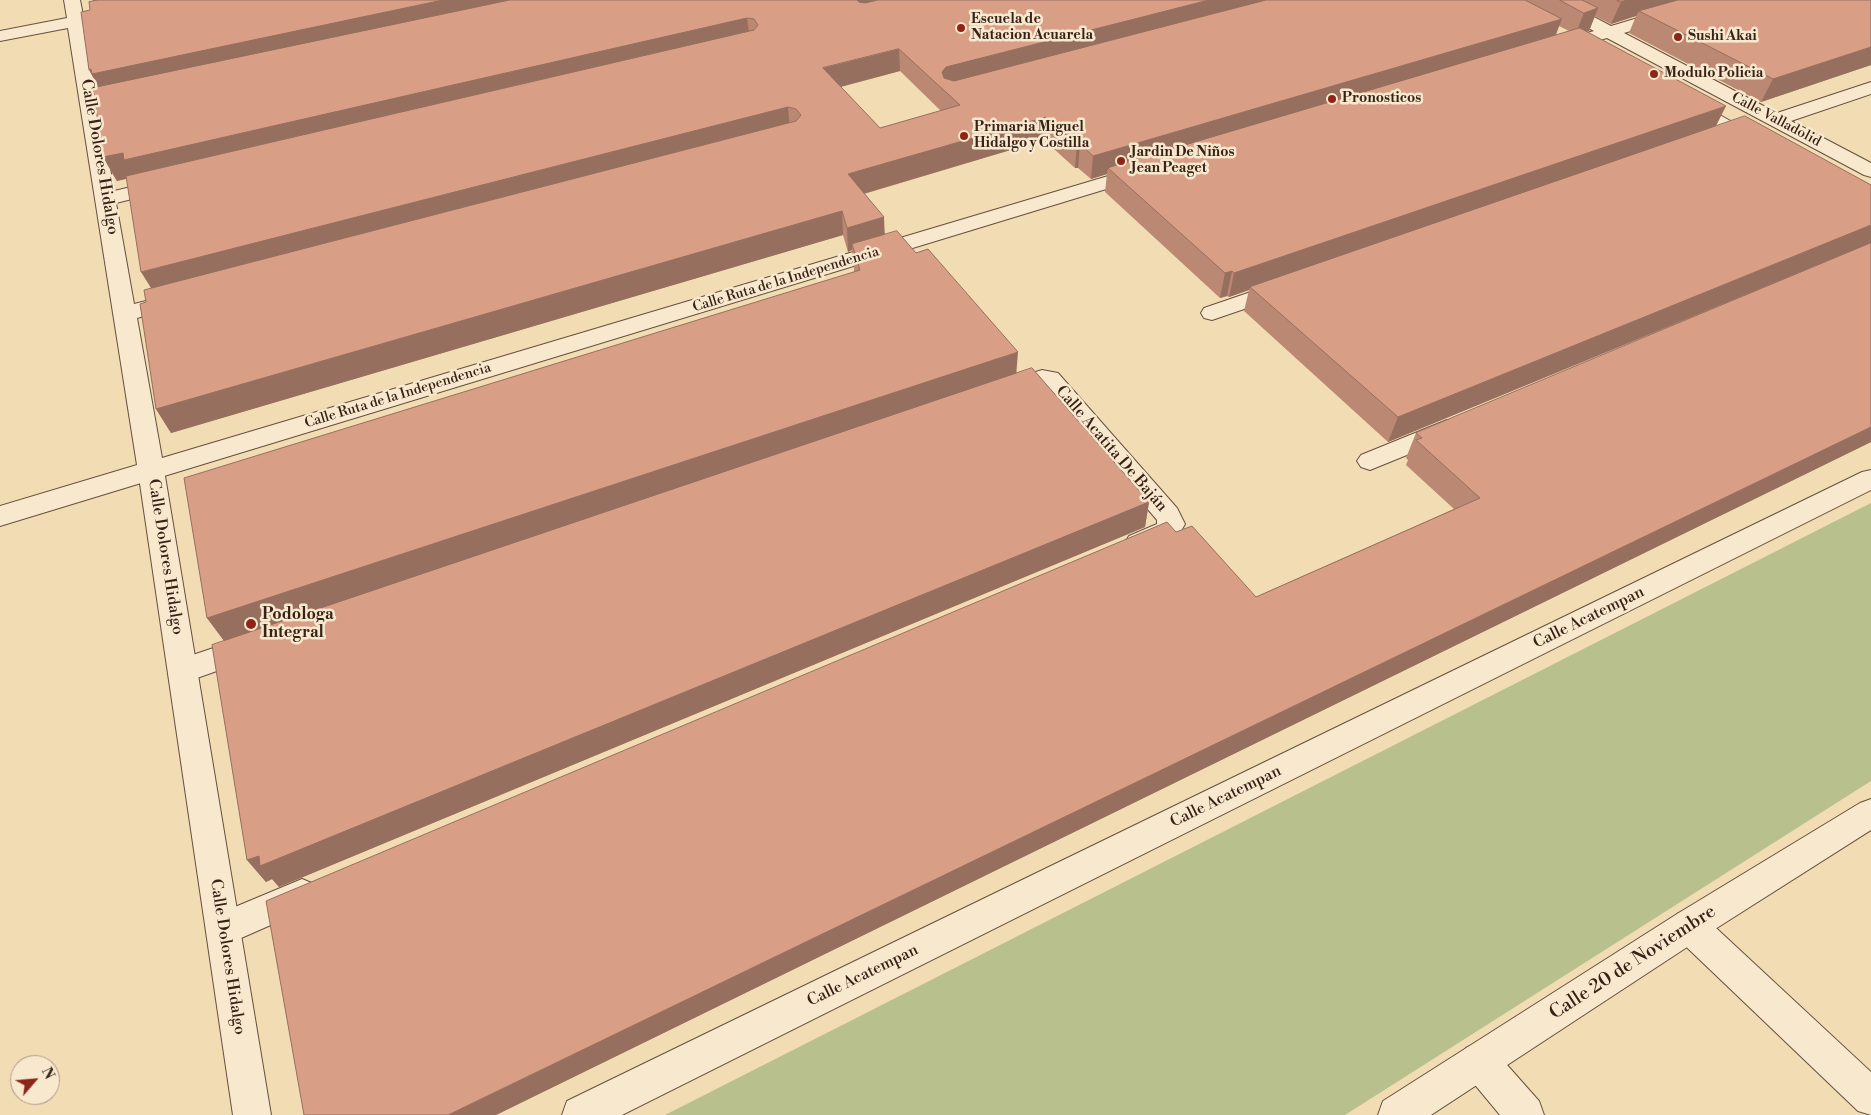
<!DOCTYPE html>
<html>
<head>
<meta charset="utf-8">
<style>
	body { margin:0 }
	#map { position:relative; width:1871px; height:1115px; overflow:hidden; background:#f2dcb3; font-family:"Libre Bodoni",serif }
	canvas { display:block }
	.north { position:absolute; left:10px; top:1055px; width:50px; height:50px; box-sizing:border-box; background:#f7e8ce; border:1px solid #ab9985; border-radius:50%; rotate:63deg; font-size:14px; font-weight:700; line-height:20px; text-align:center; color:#382218 }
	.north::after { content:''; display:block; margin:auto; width:18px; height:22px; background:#8f2418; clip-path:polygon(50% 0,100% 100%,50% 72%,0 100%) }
</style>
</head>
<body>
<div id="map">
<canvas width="1871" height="1115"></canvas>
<div class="north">N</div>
</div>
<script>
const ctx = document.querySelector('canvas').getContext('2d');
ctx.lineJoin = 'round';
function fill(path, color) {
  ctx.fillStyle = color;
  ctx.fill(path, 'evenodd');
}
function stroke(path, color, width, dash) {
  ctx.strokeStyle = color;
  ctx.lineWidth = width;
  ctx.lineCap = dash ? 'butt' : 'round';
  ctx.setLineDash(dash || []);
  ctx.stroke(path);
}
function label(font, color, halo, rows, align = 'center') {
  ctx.font = font + ' "Libre Bodoni",serif';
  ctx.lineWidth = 5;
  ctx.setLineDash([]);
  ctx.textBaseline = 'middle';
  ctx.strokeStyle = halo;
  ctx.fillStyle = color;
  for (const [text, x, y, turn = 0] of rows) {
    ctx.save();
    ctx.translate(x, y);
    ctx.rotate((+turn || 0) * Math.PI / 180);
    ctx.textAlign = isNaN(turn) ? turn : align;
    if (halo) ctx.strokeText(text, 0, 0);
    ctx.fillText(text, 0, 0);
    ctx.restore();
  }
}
const green = new Path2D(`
	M 1871,503 L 1871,781 L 1345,1115 L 665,1115 Z`);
const minor = new Path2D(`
	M 64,0 L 80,0 L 83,15 L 93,13 L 99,14 L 101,18 L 99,22 L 85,25 L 98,100 L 133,92 L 140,94 L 142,98 L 140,102 L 100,111 L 114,191 L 165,179 L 172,181 L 175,185 L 172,189 L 116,203 L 134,304 L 178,293 L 186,295 L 189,300 L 186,305 L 137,318 L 162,458 L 1135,168 L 1142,166 L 1149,168 L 1152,172 L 1149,176 L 0,526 L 0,506 L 137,465 L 68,28 L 0,41 L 0,31 L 67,18 Z
	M 1541,0 L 1562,0 L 1611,26 L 1698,0 L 1724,0 L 1722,4 L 1624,33 L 1777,113 L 1871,82 L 1871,94 L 1791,121 L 1871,163 L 1871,177 L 1864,175 L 1607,38 L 1559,52 L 1553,51 L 1550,47 L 1553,43 L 1594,31 L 1543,4 Z
	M 1684,97 L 1691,99 L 1763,139 L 1766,143 L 1763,147 L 1756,149 L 1749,147 L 1677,107 L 1675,103 L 1677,99 Z
	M 1283,281 L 1291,283 L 1294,288 L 1291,293 L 1212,320 L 1204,318 L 1201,313 L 1204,308 Z
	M 1042,370 L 1058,373 L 1177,508 L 1185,524 L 1177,538 L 1139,553 L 1129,550 L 1125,543 L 1129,536 L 1157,524 L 1157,520 L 1043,386 L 1007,398 L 998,396 L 995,390 L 998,384 Z
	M 1447,420 L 1456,423 L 1459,429 L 1456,435 L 1370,470 L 1361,467 L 1357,461 L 1361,455 Z
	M 249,636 L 259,640 L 264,648 L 259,656 L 183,683 L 172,680 L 168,671 L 172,662 Z
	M 302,879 L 314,884 L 319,895 L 314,906 L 223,946 L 211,941 L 206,929 L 211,917 Z
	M 1689,909 L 1701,914 L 1871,1072 L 1871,1115 L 1858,1111 L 1677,938 L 1672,926 L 1677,914 Z
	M 1479,1042 L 1492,1048 L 1539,1101 L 1544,1115 L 1500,1115 L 1466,1074 L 1460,1061 L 1466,1048 Z`);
const tertiary = new Path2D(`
	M 151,461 L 160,464 L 164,470 L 271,1115 L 233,1115 L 138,470 L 142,464 Z
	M 1871,470 L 1871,490 L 622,1115 L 562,1115 L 567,1101 L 1862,472 Z
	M 1871,799 L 1871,830 L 1701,938 L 1431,1115 L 1378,1115 L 1383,1101 L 1677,914 L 1860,803 Z`);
const wall = new Path2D(`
	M 93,0 L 1871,0 L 1871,65 L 1761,102 L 1629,33 L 1636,16 L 1611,24 L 1595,16 L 1589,31 L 1586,31 L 1715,127 L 1871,185 L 1871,442 L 496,1115 L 1176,532 L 1256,597 L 1454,509 L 1406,465 L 1408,460 L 1406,458 L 1416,433 L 1871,244 L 1388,442 L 1244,311 L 1249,290 L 1229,297 L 1227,296 L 1220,298 L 1105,192 L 1107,174 L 1091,179 L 1078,168 L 1075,168 L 1044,140 L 864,194 L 885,234 L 1017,373 L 1149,502 L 1145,527 L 279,887 L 272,879 L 266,882 L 247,860 L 224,641 L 207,618 L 854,272 L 854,269 L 852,250 L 848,252 L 843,235 L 171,433 L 156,409 L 146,302 L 151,288 L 127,178 L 117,181 L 103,157 L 98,87 L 90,10 L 93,1 ZM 1559,26 L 1569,31 L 1556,35 ZM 900,71 L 941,111 L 880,128 L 841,87 Z`);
const shadedWall = new Path2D(`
	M 443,0 L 552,0 L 101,92 L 89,70 Z
	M 855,0 L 914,0 L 860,12 Z
	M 1209,0 L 1290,0 L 946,90 L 942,72 L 946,67 Z
	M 1627,0 L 1691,0 L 1639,11 L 1636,16 L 1611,24 L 1621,2 Z
	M 1598,8 L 1589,31 L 1575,35 L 1584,13 Z
	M 747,18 L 750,40 L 117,181 L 103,157 Z
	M 1562,19 L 1553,41 L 1108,168 L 1107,174 L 1091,179 L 1093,156 Z
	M 1871,47 L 1871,65 L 1761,102 L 1773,79 Z
	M 899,49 L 900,71 L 824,91 L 823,68 Z
	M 1726,106 L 1714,130 L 1250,287 L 1249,290 L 1229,297 L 1234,273 Z
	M 788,107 L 790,130 L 156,296 L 141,272 Z
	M 1046,117 L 1044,140 L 849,198 L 848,174 Z
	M 1080,144 L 1078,168 L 1075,168 L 1077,145 Z
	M 842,211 L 843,235 L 171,433 L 156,409 Z
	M 884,217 L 885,241 L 852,244 L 852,250 L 848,252 L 847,228 Z
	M 1871,225 L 1871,242 L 1870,243 L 1388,442 L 1398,417 Z
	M 1232,271 L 1227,296 L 1220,298 L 1225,273 Z
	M 1018,352 L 1016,377 L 225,642 L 207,618 Z
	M 1871,427 L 1871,442 L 496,1115 L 448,1115 Z
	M 1149,502 L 1145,527 L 279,887 L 272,879 L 266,882 L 247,860 Z`);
const building = new Path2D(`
	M 98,0 L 443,0 L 92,74 L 91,69 L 89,70 L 81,12 L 90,10 L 89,2 Z
	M 510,0 L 857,0 L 859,2 L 865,3 L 878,0 L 1209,0 L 946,67 L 942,72 L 944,78 L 954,81 L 1266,0 L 1525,0 L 1562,19 L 1093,156 L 1080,144 L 1077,145 L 1046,117 L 848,174 L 884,217 L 847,228 L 842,211 L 156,409 L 140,304 L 146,302 L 144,290 L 796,121 L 801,115 L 796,109 L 788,107 L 141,272 L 126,176 L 754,30 L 758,25 L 754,19 L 747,18 L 124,160 L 123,153 L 103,157 L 93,88 ZM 899,49 L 960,105 L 880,128 L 823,68 Z
	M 1560,0 L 1582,0 L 1598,8 L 1584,13 Z
	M 1617,0 L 1627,0 L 1621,2 Z
	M 1678,0 L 1871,0 L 1871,47 L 1773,79 L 1639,11 Z
	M 1580,28 L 1726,106 L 1234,273 L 1232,271 L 1225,273 L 1108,168 Z
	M 1745,116 L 1871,185 L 1871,225 L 1398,417 L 1250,287 Z
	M 897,231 L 916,253 L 928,249 L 1018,352 L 207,618 L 184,478 L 860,270 L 852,244 Z
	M 1871,243 L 1871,427 L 448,1115 L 304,1115 L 266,901 L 1167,522 L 1176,532 L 1192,526 L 1256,597 L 1480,498 L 1416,440 L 1422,438 L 1416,433 Z
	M 1032,368 L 1149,502 L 260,866 L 259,856 L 247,860 L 212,645 Z`);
const markers = [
	[961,28,5,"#8f2418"],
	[1678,37,5,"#8f2418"],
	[1654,74,5,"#8f2418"],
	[1332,99,5,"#8f2418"],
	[964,136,5,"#8f2418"],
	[1121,161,5,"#8f2418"],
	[251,624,6,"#8f2418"]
];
const farPoinames = [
	["Escuela de",971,20],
	["Natacion Acuarela",971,36],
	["Sushi Akai",1688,37],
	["Modulo Policia",1664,74],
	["Pronosticos",1342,99],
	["Primaria Miguel",974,128],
	["Hidalgo y Costilla",974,144],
	["Jardin De Niños",1131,153],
	["Jean Peaget",1131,169]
];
const farStreetnames = [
	["Calle Valladolid",1776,120,28],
	["Calle Ruta de la Independencia",786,280,-17],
	["Calle Ruta de la Independencia",398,396,-17]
];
const streetNames = [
	["Calle Dolores Hidalgo",99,157,80],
	["Calle Acatita De Baján",1111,449,49],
	["Calle Dolores Hidalgo",165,557,81],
	["Calle Acatempan",1589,618,-26],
	["Calle Acatempan",1226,797,-26],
	["Calle Dolores Hidalgo",227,957,81],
	["Calle Acatempan",863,976,-26]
];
const poiNames = [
	["Podologa",262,615],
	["Integral",262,633]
];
const nearStreetnames = [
	["Calle 20 de Noviembre",1633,963,-33]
];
fill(green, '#b8c18e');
stroke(minor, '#66503f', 2);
stroke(tertiary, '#66503f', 2);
fill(minor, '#f7e8ce');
fill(tertiary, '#f7e8ce');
fill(wall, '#ba8873');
fill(shadedWall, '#976f5e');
fill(building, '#d89e86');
stroke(building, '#976f5e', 1);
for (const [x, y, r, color] of markers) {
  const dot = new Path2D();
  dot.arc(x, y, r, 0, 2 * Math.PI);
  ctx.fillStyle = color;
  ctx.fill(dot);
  stroke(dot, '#f7e8ce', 2);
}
label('bold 14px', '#382218', '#f7e8ce', farPoinames, 'left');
label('14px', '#382218', '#f7e8ce', farStreetnames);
label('16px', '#382218', '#f7e8ce', streetNames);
label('bold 16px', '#382218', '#f7e8ce', poiNames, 'left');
label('19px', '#382218', '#f7e8ce', nearStreetnames);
</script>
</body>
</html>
